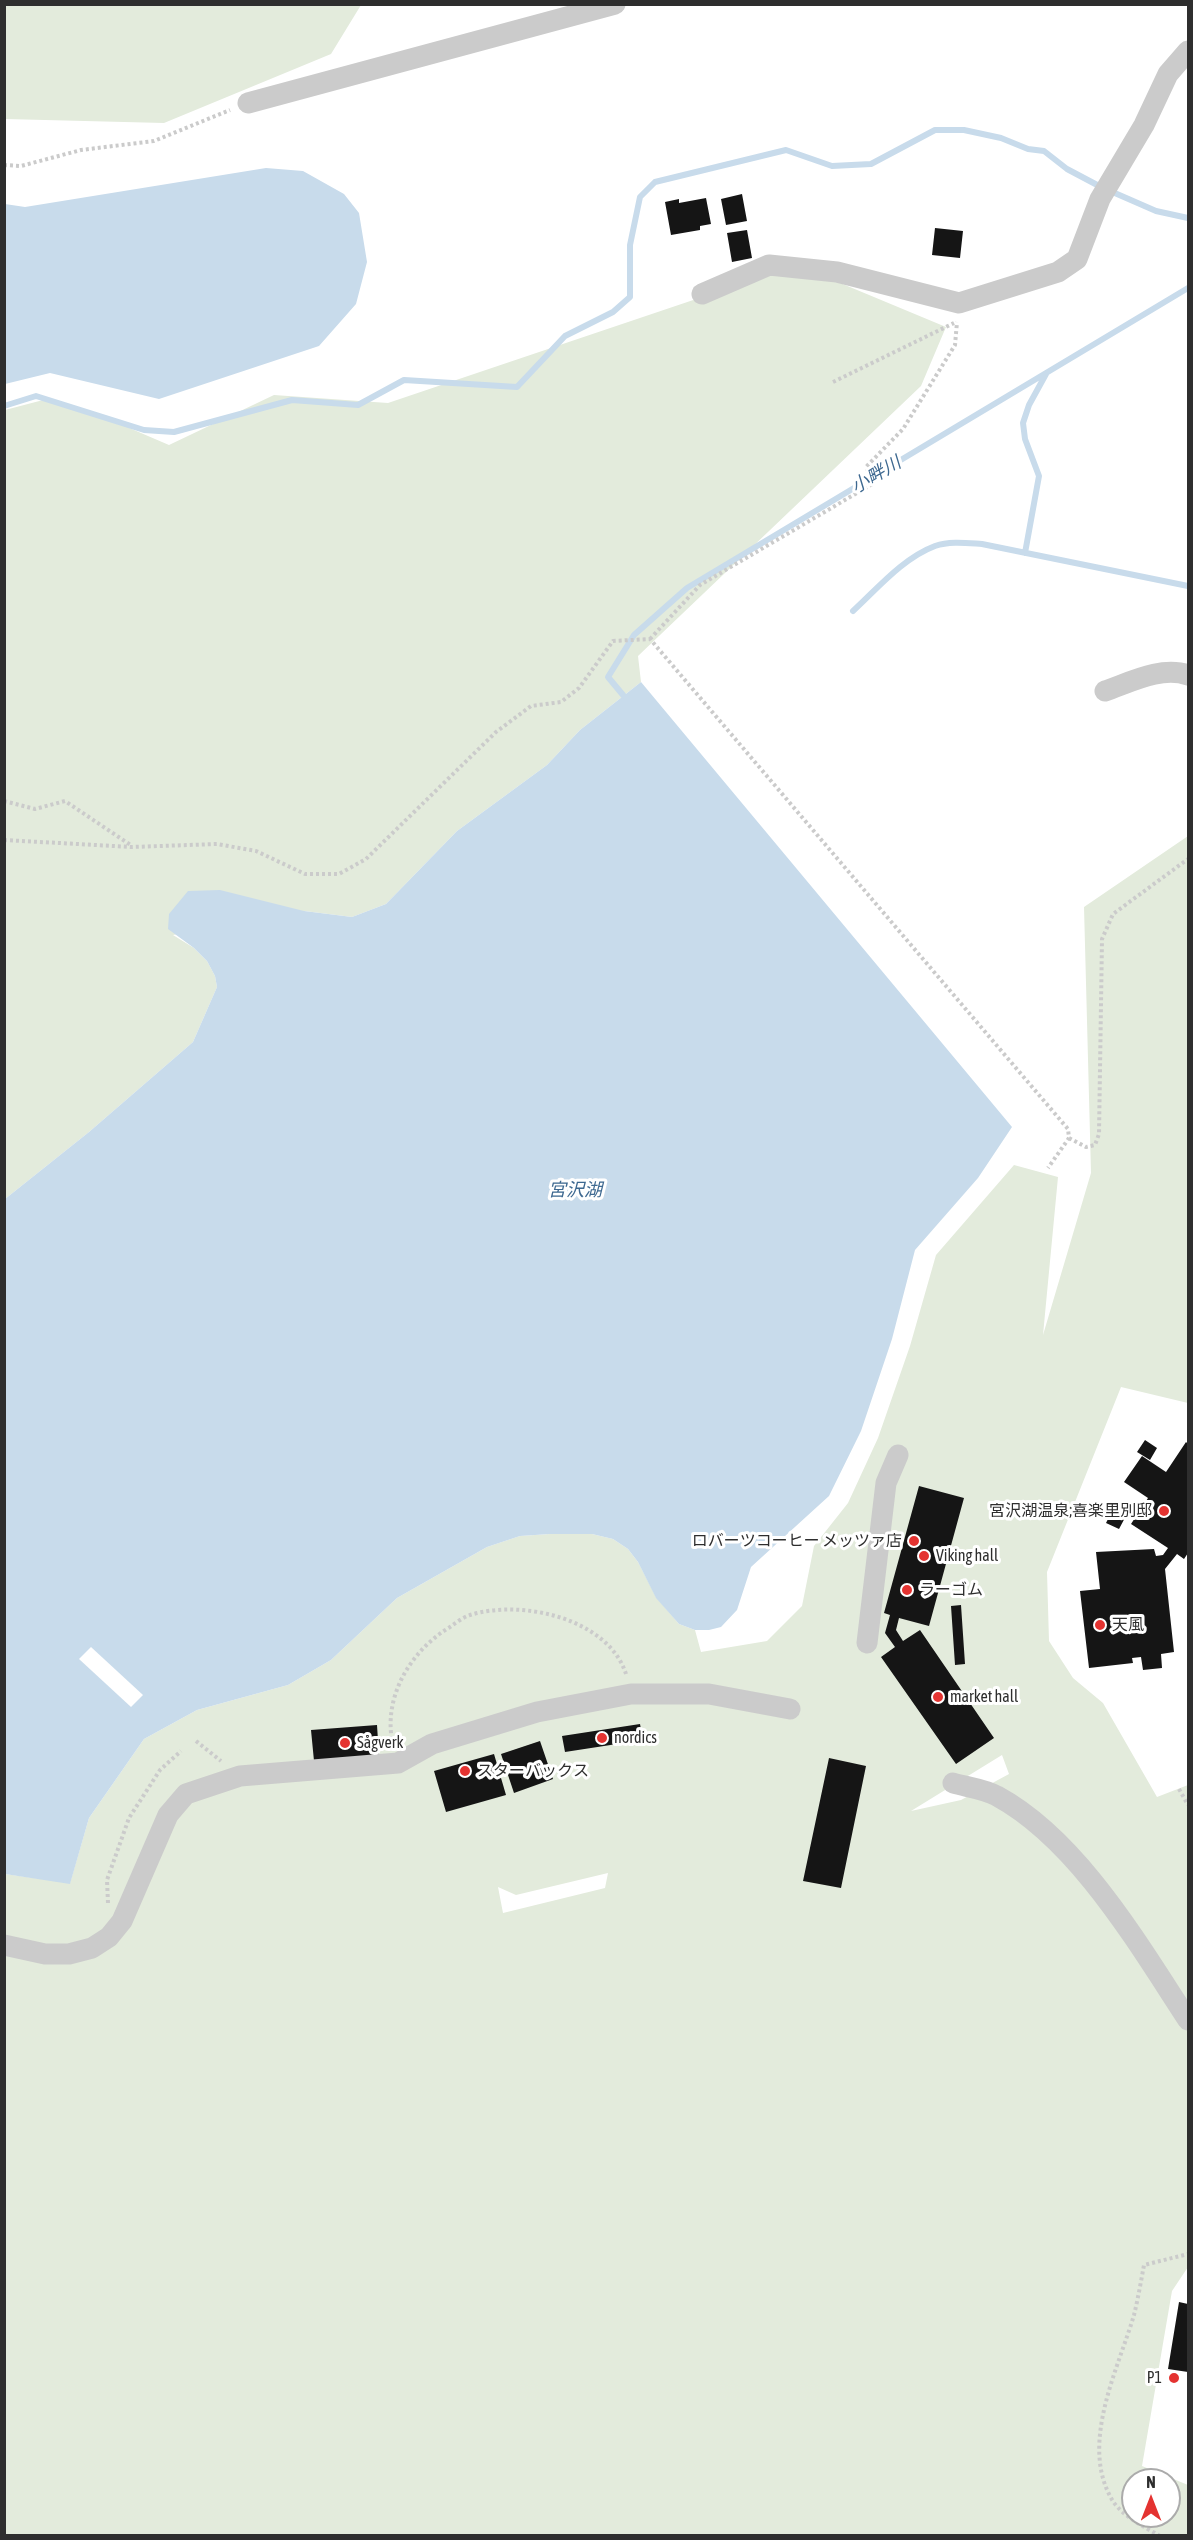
<!DOCTYPE html>
<html>
<head>
<meta charset="utf-8">
<style>
	body { margin:0 }
	#map { position:relative; width:1193px; height:2540px; overflow:hidden; background:#fff; font-family:"Asap Condensed",sans-serif }
	canvas { display:block }
	.frame { position:absolute; inset:0; border:6px solid #2e2e2e; pointer-events:none }
	.north { position:absolute; left:1121px; top:2468px; width:60px; height:60px; box-sizing:border-box; background:#fff; border:2px solid #ababab; border-radius:50%; rotate:0deg; font-size:16px; font-weight:700; line-height:24px; text-align:center; color:#2e2e2e }
	.north::after { content:''; display:block; margin:auto; width:21px; height:27px; background:#e43331; clip-path:polygon(50% 0,100% 100%,50% 72%,0 100%) }
</style>
</head>
<body>
<div id="map">
<canvas width="1193" height="2540"></canvas>
<div class="frame"></div>
<div class="north">N</div>
</div>
<script>
const ctx = document.querySelector('canvas').getContext('2d');
ctx.lineJoin = 'round';
function fill(path, color) {
  ctx.fillStyle = color;
  ctx.fill(path, 'evenodd');
}
function stroke(path, color, width, dash) {
  ctx.strokeStyle = color;
  ctx.lineWidth = width;
  ctx.lineCap = dash ? 'butt' : 'round';
  ctx.setLineDash(dash || []);
  ctx.stroke(path);
}
function label(font, color, halo, rows, align = 'center') {
  ctx.font = font + ' "Asap Condensed","Noto Sans JP",sans-serif';
  ctx.lineWidth = 6;
  ctx.setLineDash([]);
  ctx.textBaseline = 'middle';
  ctx.strokeStyle = halo;
  ctx.fillStyle = color;
  for (const [text, x, y, turn = 0] of rows) {
    ctx.save();
    ctx.translate(x, y);
    ctx.rotate((+turn || 0) * Math.PI / 180);
    ctx.textAlign = isNaN(turn) ? turn : align;
    if (halo) ctx.strokeText(text, 0, 0);
    ctx.fillText(text, 0, 0);
    ctx.restore();
  }
}
const green = new Path2D(`
	M 5,4 L 361,4 L 361,5 L 331,54 L 164,123 L 5,119 Z
	M 797,265 L 946,327 L 921,386 L 638,656 L 641,682 L 580,730 L 547,765 L 457,831 L 386,904 L 352,917 L 304,911 L 173,935 L 194,948 L 207,961 L 215,976 L 217,987 L 193,1042 L 89,1132 L 5,1199 L 5,410 L 47,399 L 92,412 L 169,445 L 274,395 L 388,403 Z
	M 1188,836 L 1188,1403 L 1121,1387 L 1047,1572 L 1049,1641 L 1073,1678 L 1103,1703 L 1157,1797 L 1188,1785 L 1188,2267 L 1172,2291 L 1142,2466 L 1188,2485 L 1188,2535 L 5,2536 L 5,1874 L 70,1883 L 89,1818 L 144,1739 L 197,1710 L 288,1685 L 331,1660 L 397,1598 L 487,1547 L 520,1536 L 550,1534 L 592,1534 L 613,1539 L 628,1549 L 638,1562 L 656,1597 L 679,1624 L 695,1630 L 701,1652 L 767,1641 L 802,1606 L 814,1546 L 848,1503 L 878,1438 L 910,1346 L 936,1255 L 1014,1165 L 1058,1177 L 1043,1335 L 1091,1173 L 1084,907 ZM 1002,1755 L 1009,1774 L 961,1800 L 911,1811 ZM 608,1873 L 605,1888 L 503,1913 L 498,1887 L 516,1895 ZM 1133,2480 L 1169,2480 L 1169,2516 L 1133,2516 Z`);
const water = new Path2D(`
	M 266,168 L 303,171 L 344,194 L 359,213 L 367,262 L 356,304 L 319,346 L 159,399 L 50,373 L 5,384 L 5,204 L 25,207 Z
	M 641,682 L 1012,1127 L 978,1178 L 915,1250 L 892,1339 L 861,1431 L 829,1496 L 751,1567 L 737,1610 L 721,1627 L 709,1630 L 695,1630 L 679,1624 L 656,1598 L 638,1562 L 628,1549 L 613,1539 L 592,1534 L 550,1534 L 520,1536 L 487,1547 L 397,1598 L 331,1660 L 288,1685 L 197,1710 L 144,1739 L 89,1818 L 70,1884 L 5,1874 L 5,1199 L 89,1132 L 193,1042 L 217,987 L 215,976 L 207,961 L 194,948 L 168,929 L 169,914 L 188,891 L 220,890 L 304,911 L 352,917 L 386,904 L 457,831 L 547,765 L 580,730 Z`);
const pier = new Path2D(`
	M 91,1647 L 143,1695 L 131,1707 L 79,1659 Z`);
const stream = new Path2D(`
	M 4,406 L 36,396 L 144,430 L 174,432 L 292,400 L 358,405 L 404,380 L 517,387 L 565,336 L 613,312 L 630,297 L 630,245 L 640,197 L 655,182 L 786,150 L 832,166 L 871,164 L 935,130 L 964,130 L 1001,138 L 1028,149 L 1044,151 L 1067,169 L 1101,187 L 1156,211 L 1188,218
	M 1025,553 L 1039,476 L 1025,439 L 1023,423 L 1029,405 L 1046,374
	M 853,611 C 877,589 903,558 935,546 C 950,541 966,543 982,544 L 1188,586
	M 623,695 L 608,677 L 634,635 L 687,588 L 1188,288`);
const building = new Path2D(`
	M 742,194 L 747,221 L 726,225 L 721,199 Z
	M 706,198 L 711,224 L 700,226 L 700,230 L 671,235 L 665,202 L 679,199 L 679,203 Z
	M 935,228 L 963,231 L 960,258 L 932,255 Z
	M 747,230 L 752,258 L 732,262 L 727,233 Z
	M 1145,1440 L 1157,1448 L 1150,1460 L 1137,1452 Z
	M 1186,1442 L 1188,1444 L 1188,1553 L 1184,1559 L 1177,1554 L 1165,1569 L 1174,1652 L 1161,1654 L 1162,1668 L 1143,1670 L 1141,1657 L 1132,1658 L 1133,1663 L 1089,1668 L 1080,1591 L 1100,1589 L 1096,1552 L 1154,1549 L 1156,1556 L 1163,1555 L 1168,1548 L 1131,1524 L 1148,1498 L 1124,1482 L 1142,1456 L 1166,1472 Z
	M 919,1486 L 964,1498 L 929,1626 L 899,1618 L 896,1630 L 903,1641 L 920,1630 L 994,1738 L 956,1764 L 881,1657 L 895,1647 L 885,1633 L 890,1615 L 884,1613 Z
	M 1114,1507 L 1127,1514 L 1119,1529 L 1106,1523 Z
	M 961,1605 L 965,1664 L 955,1665 L 951,1606 Z
	M 640,1724 L 643,1740 L 565,1752 L 562,1736 Z
	M 377,1725 L 379,1756 L 314,1761 L 311,1730 Z
	M 540,1741 L 553,1779 L 514,1793 L 501,1754 Z
	M 494,1754 L 506,1795 L 446,1812 L 434,1771 Z
	M 829,1758 L 866,1766 L 841,1888 L 803,1881 Z
	M 1179,2302 L 1188,2304 L 1188,2372 L 1168,2369 Z`);
const path = new Path2D(`
	M 4,165 L 21,166 L 81,150 L 154,141 L 230,110
	M 833,382 L 954,323
	M 650,639 L 700,585 L 874,483 L 866,467 L 903,429 L 955,345 L 957,322
	M 4,801 L 35,809 L 65,801 L 132,846
	M 4,840 L 132,847 L 217,844 L 256,851 L 305,874 L 339,874 L 366,859 L 496,732 L 531,706 L 561,702 L 579,688 L 613,641 L 650,639 L 1068,1129 L 1069,1138 L 1048,1168
	M 1069,1138 L 1086,1147 L 1095,1145 L 1099,1134 L 1102,939 L 1113,914 L 1188,859
	M 196,1741 L 221,1761
	M 393,1745 C 382,1698 410,1651 450,1627 C 456,1623 463,1617 470,1615 C 521,1599 608,1618 626,1674
	M 1179,1789 L 1188,1805
	M 108,1903 L 107,1880 L 129,1818 L 160,1770 L 181,1751
	M 1160,2536 C 1143,2526 1119,2515 1110,2496 C 1081,2441 1118,2369 1134,2315 C 1138,2299 1141,2281 1144,2265 L 1188,2254`);
const minor = new Path2D(`
	M 248,103 L 615,4
	M 702,294 L 769,265 L 837,272 L 959,303 L 1058,272 L 1077,259 L 1100,199 L 1144,125 L 1168,74 L 1188,51
	M 1105,691 C 1131,682 1161,666 1188,675
	M 867,1643 L 886,1483 L 898,1455
	M 953,1783 C 967,1787 985,1789 997,1796 C 1078,1840 1138,1944 1188,2020
	M 4,1945 L 45,1954 L 69,1954 L 92,1948 L 109,1937 L 122,1921 L 168,1815 L 186,1794 L 240,1776 L 398,1763 L 432,1744 L 537,1712 L 631,1694 L 709,1694 L 790,1709`);
const markers = [
	[1164,1511,6,"#e43331"],
	[914,1541,6,"#e43331"],
	[924,1556,6,"#e43331"],
	[907,1590,6,"#e43331"],
	[1100,1625,6,"#e43331"],
	[938,1697,6,"#e43331"],
	[602,1738,6,"#e43331"],
	[345,1743,6,"#e43331"],
	[465,1771,6,"#e43331"],
	[1174,2378,6,"#e43331"]
];
const poiNames = [
	["宮沢湖温泉;喜楽里別邸",1152,1511,"right"],
	["ロバーツコーヒー メッツァ店",902,1541,"right"],
	["Viking hall",936,1556],
	["ラーゴム",919,1590],
	["天風",1112,1625],
	["market hall",950,1697],
	["nordics",614,1738],
	["Sågverk",357,1743],
	["スターバックス",477,1771],
	["P1",1162,2378,"right"]
];
const waterNames = [
	["小畔川",876,475,-31],
	["宮沢湖",575,1190]
];
fill(green, '#e3ebdc');
fill(water, '#c8dbeb');
fill(pier, '#fff');
stroke(stream, '#c8dbeb', 6);
fill(building, '#151515');
stroke(path, '#cbcbcb', 4, [3, 3]);
stroke(minor, '#cbcbcb', 21);
for (const [x, y, r, color] of markers) {
  const dot = new Path2D();
  dot.arc(x, y, r, 0, 2 * Math.PI);
  ctx.fillStyle = color;
  ctx.fill(dot);
  stroke(dot, '#fff', 2);
}
label('16px', '#2e2e2e', '#fff', poiNames, 'left');
label('italic 18px', '#3d6890', '#fff', waterNames);
</script>
</body>
</html>
